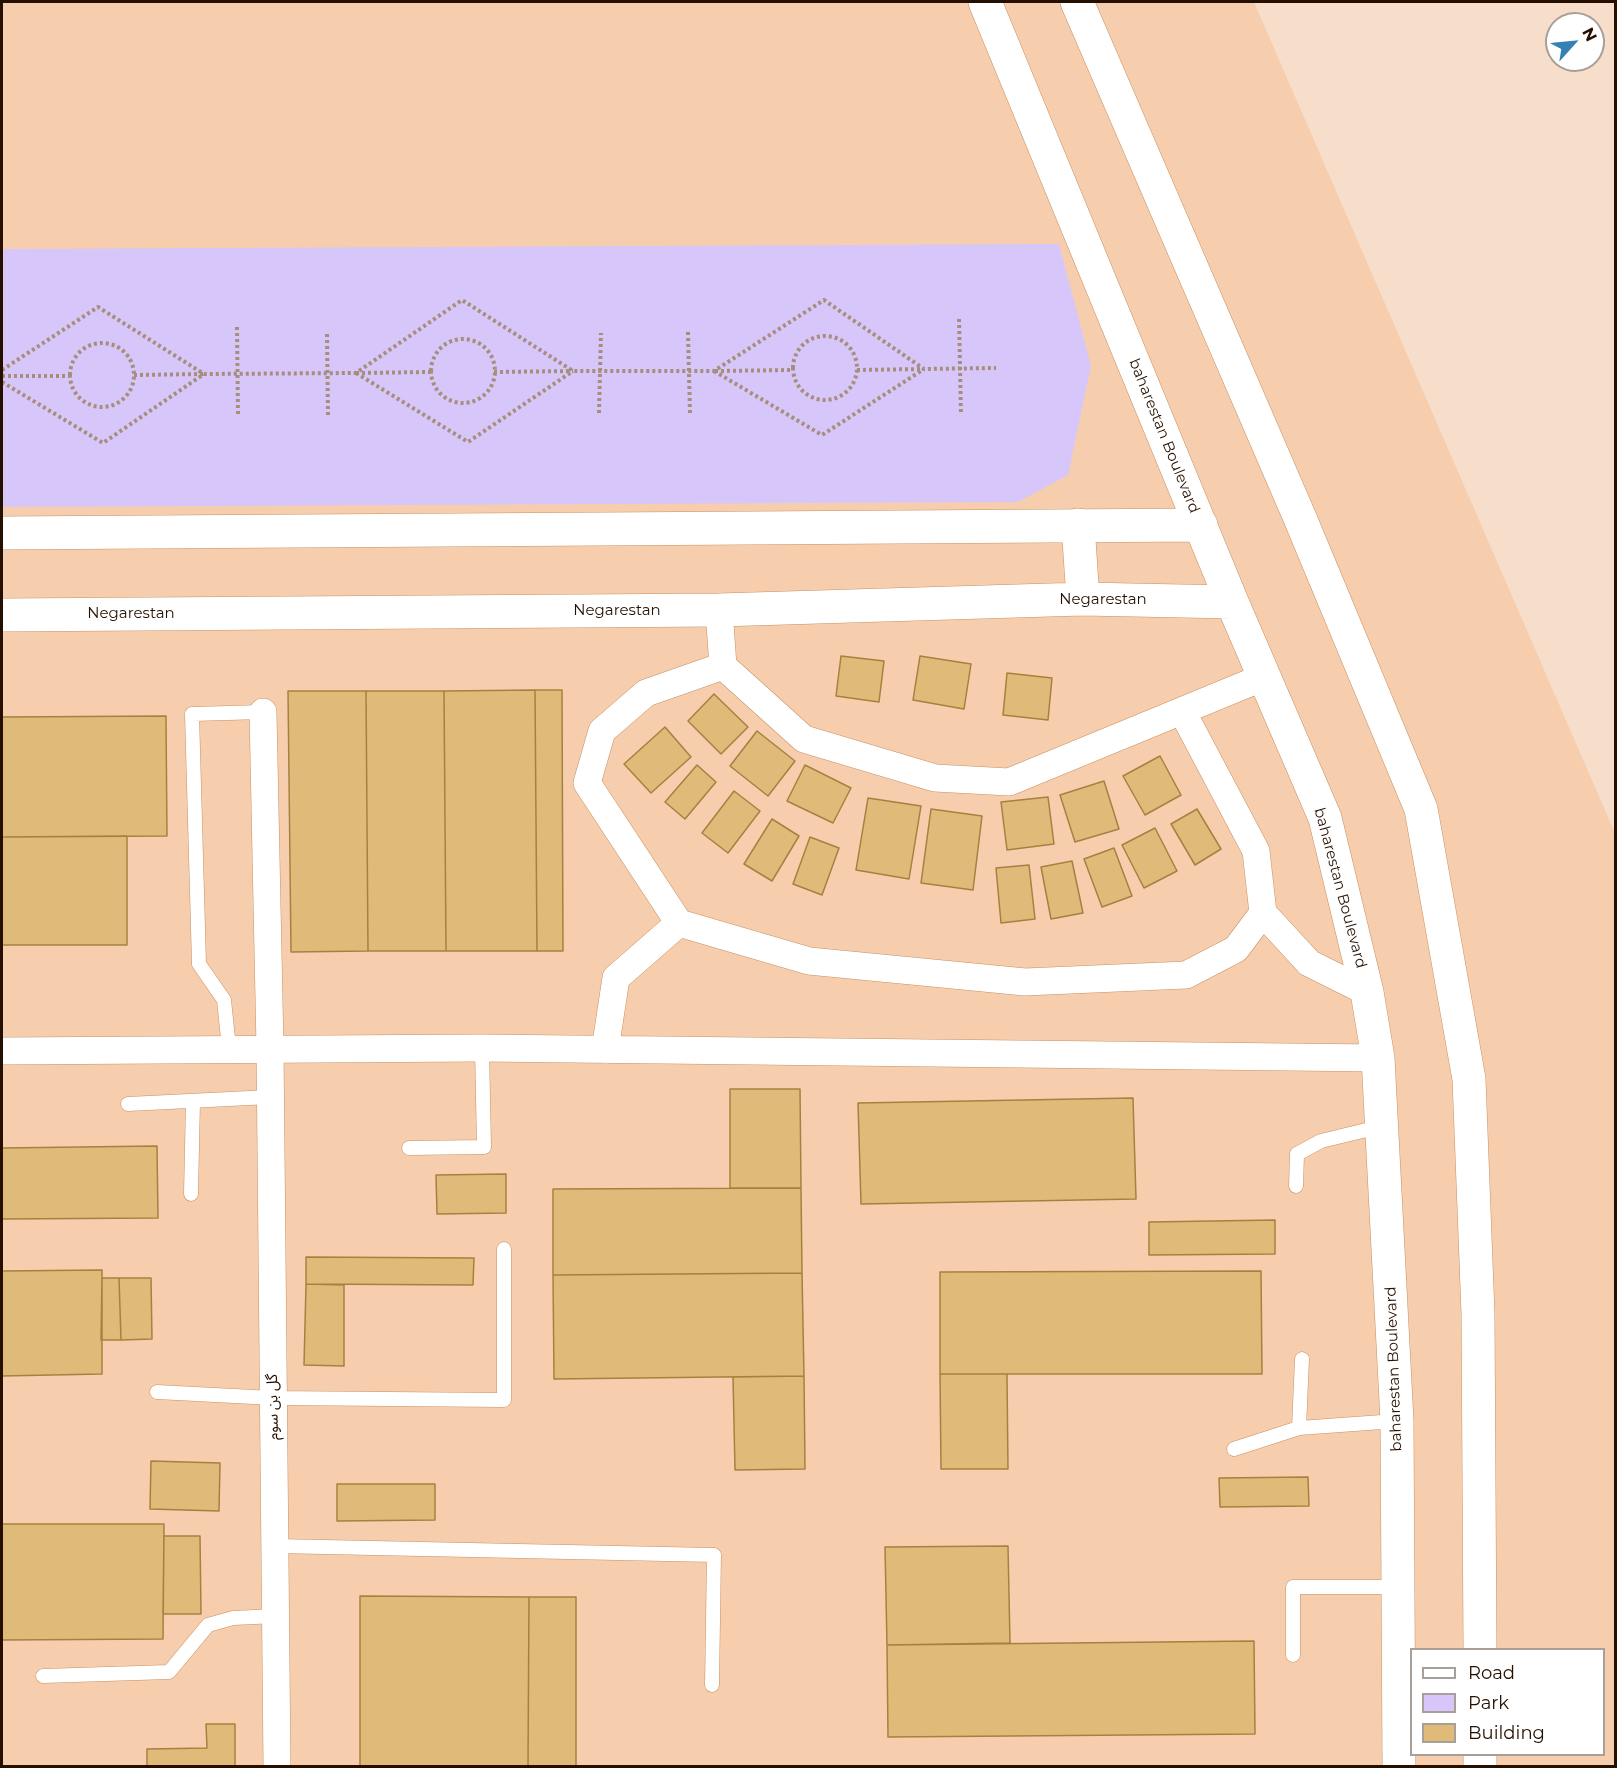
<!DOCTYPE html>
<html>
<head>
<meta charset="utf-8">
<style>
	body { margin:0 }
	#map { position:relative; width:1617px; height:1768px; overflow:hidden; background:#f7decb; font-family:Montserrat,sans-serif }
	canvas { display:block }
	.frame { position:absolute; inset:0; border:3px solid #251000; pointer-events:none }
	.legend { position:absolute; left:1410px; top:1648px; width:195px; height:108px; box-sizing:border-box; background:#fff; border:2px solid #a89f99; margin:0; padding:8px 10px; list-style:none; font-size:18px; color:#251000 }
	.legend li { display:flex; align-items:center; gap:12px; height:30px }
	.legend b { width:30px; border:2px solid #a89f99 }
	.north { position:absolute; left:1545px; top:12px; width:60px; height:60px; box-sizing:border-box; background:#fff; border:2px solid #a89f99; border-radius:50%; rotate:63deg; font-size:16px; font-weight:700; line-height:24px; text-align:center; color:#251000 }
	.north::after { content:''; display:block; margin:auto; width:21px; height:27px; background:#3382b4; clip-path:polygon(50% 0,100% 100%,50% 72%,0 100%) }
</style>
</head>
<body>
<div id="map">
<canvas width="1617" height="1768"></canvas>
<div class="frame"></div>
<ul class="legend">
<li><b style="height:8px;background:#fff"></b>Road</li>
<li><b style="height:16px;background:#d7c6fa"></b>Park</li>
<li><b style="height:16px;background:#e0ba79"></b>Building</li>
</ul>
<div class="north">N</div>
</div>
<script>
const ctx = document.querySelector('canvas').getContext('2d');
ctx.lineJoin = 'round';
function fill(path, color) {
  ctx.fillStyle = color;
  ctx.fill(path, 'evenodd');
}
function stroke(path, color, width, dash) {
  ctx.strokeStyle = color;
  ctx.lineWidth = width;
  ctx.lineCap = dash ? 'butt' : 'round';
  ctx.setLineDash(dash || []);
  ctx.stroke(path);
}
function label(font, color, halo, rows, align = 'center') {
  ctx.font = font + ' Montserrat,"Noto Sans Arabic",sans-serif';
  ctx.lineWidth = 4.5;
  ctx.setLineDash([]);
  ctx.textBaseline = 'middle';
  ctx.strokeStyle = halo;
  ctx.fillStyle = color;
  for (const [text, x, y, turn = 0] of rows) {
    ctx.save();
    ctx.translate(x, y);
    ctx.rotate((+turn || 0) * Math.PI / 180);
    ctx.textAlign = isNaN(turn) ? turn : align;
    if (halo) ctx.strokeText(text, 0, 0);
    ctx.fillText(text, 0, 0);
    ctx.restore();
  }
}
const built = new Path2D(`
	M 2,2 L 1254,2 L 1615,833 L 1615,1766 L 2,1766 ZM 1412,1650 L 1604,1650 L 1604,1754 L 1412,1754 Z`);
const green = new Path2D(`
	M 1059,244 L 1091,366 L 1068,475 L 1018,502 L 2,507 L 2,249 Z`);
const building = new Path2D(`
	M 841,656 L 884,661 L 879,702 L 836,696 Z
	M 920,656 L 971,664 L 964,709 L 913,700 Z
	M 1007,673 L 1052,678 L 1048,720 L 1003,715 Z
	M 535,690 L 537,951 L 446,951 L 444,691 Z
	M 535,690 L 562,690 L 563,951 L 537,951 Z
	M 288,691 L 366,691 L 368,951 L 291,952 Z
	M 366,691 L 444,691 L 446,951 L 368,951 Z
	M 714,694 L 748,727 L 721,754 L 688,721 Z
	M 166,716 L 167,836 L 2,837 L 2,717 Z
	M 665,727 L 691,757 L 651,793 L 624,764 Z
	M 757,731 L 795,761 L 768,796 L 730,766 Z
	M 1160,756 L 1181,795 L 1145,815 L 1123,776 Z
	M 697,765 L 716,782 L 685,819 L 665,802 Z
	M 805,765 L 851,788 L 833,823 L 787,801 Z
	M 1104,781 L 1119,829 L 1075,842 L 1060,795 Z
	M 734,791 L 760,811 L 728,853 L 702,833 Z
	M 1048,797 L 1054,844 L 1007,850 L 1001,802 Z
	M 868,798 L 921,806 L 909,879 L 856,870 Z
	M 931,809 L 982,816 L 973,890 L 921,883 Z
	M 1197,809 L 1221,849 L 1195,865 L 1171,824 Z
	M 772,819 L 799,836 L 772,881 L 744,864 Z
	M 1155,828 L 1177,871 L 1144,888 L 1122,845 Z
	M 127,836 L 127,945 L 2,945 L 2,837 Z
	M 810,837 L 839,848 L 822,895 L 793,884 Z
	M 1114,848 L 1132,896 L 1102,907 L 1084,859 Z
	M 1072,861 L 1083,913 L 1051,919 L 1041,867 Z
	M 1029,865 L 1035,919 L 1001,923 L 996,868 Z
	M 730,1089 L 800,1089 L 801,1188 L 730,1188 Z
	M 1133,1098 L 1136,1199 L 861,1204 L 858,1103 Z
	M 157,1146 L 158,1218 L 2,1219 L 2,1148 Z
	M 506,1174 L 506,1213 L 437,1214 L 436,1175 Z
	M 801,1188 L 802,1273 L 553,1275 L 553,1189 Z
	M 1275,1220 L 1275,1254 L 1149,1255 L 1149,1222 Z
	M 306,1257 L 474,1258 L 473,1285 L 306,1284 Z
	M 102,1270 L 102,1374 L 2,1376 L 2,1271 Z
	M 1261,1271 L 1262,1374 L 940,1374 L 940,1272 Z
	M 802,1273 L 804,1376 L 554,1379 L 553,1275 Z
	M 102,1278 L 119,1278 L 121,1340 L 101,1340 Z
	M 119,1278 L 151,1278 L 152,1339 L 121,1340 Z
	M 306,1284 L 344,1285 L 344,1366 L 304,1365 Z
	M 940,1374 L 1007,1374 L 1008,1469 L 941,1469 Z
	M 804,1376 L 805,1469 L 735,1470 L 733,1377 Z
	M 151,1461 L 220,1463 L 219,1511 L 150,1509 Z
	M 1308,1477 L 1309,1506 L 1220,1507 L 1219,1478 Z
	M 337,1484 L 435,1484 L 435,1520 L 337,1521 Z
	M 2,1524 L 164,1524 L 163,1639 L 2,1640 Z
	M 164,1536 L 200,1536 L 201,1614 L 163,1614 Z
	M 1008,1546 L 1010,1643 L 887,1645 L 885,1547 Z
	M 360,1596 L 529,1597 L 528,1766 L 360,1766 Z
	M 529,1597 L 576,1597 L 576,1766 L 528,1766 Z
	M 1254,1641 L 1255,1734 L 888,1737 L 887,1645 Z
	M 206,1724 L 235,1724 L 235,1766 L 147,1766 L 147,1749 L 207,1748 Z`);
const path = new Path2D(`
	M 959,319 L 961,415
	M 237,327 L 238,415
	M 688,332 L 690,413
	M 327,334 L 328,417
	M793 368a32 32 0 1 1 64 0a32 32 0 1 1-64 0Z
	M431 371a32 32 0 1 1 64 0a32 32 0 1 1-64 0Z
	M70 375a32 32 0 1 1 64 0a32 32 0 1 1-64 0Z
	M 2,370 L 98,307 L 204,374 L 356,373 L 462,300 L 573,371 L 714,371 L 824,300 L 924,369 L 996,368
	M 857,370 L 923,369
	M 714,371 L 822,435 L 924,369
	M 715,371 L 793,370
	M 494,372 L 573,371
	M 356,373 L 468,442 L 573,371
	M 356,373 L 431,372
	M 134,375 L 203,374
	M 2,376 L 70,376
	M 2,382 L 103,443 L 204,374
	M 599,413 L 601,333`);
const service = new Path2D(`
	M 229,1048 L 224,1000 L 199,964 L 192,714 L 263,712
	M 128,1104 L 270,1097
	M 409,1148 L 484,1147 L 482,1048
	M 1296,1186 L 1297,1154 L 1321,1141 L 1383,1126
	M 191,1194 L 193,1101
	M 157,1392 L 273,1398 L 504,1400 L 504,1249
	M 1299,1428 L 1302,1359
	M 1234,1449 L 1299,1428 L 1396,1421
	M 275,1546 L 714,1555 L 712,1685
	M 1293,1655 L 1293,1587 L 1398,1587
	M 43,1676 L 169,1672 L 208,1625 L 233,1618 L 276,1616`);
const minor = new Path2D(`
	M 719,610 L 723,666 L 804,739 L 935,778 L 1009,782 L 1264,677
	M 263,712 L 270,1048 L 277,1766
	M 1263,913 L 1309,963 L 1367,992
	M 679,923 L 587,783 L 602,731 L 646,693 L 723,666
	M 605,1050 L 616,978 L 679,923 L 809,961 L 1025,982 L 1186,975 L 1236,949 L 1263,913 L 1256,851 L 1182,711
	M 2,1051 L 482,1048 L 1378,1058`);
const tertiary = new Path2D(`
	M 985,2 L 1232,602 L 1325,818 L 1367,992 L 1378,1058 L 1397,1421 L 1399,1766
	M 1077,2 L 1300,518 L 1421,809 L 1469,1079 L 1478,1314 L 1480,1650
	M 1078,525 L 1083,599
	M 2,533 L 1201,525
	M 2,615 L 719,610 L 1083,599 L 1232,602
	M 1480,1754 L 1480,1766`);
const streetNames = [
	["baharestan Boulevard",1164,436,68],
	["Negarestan",1103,600],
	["Negarestan",617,611],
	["Negarestan",131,614],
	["baharestan Boulevard",1340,888,75],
	["baharestan Boulevard",1394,1369,-92],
	["گل بن سوم",273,1407,-91]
];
fill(built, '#f6ceae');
fill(green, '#d7c6fa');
fill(building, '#e0ba79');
stroke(building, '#a58140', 1.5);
stroke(service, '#c99060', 15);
stroke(minor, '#c99060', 28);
stroke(tertiary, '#c99060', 34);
stroke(path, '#a68e7c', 4, [3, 3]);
stroke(service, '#fff', 14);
stroke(minor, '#fff', 27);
stroke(tertiary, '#fff', 33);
label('15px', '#251000', '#fff', streetNames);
</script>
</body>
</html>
